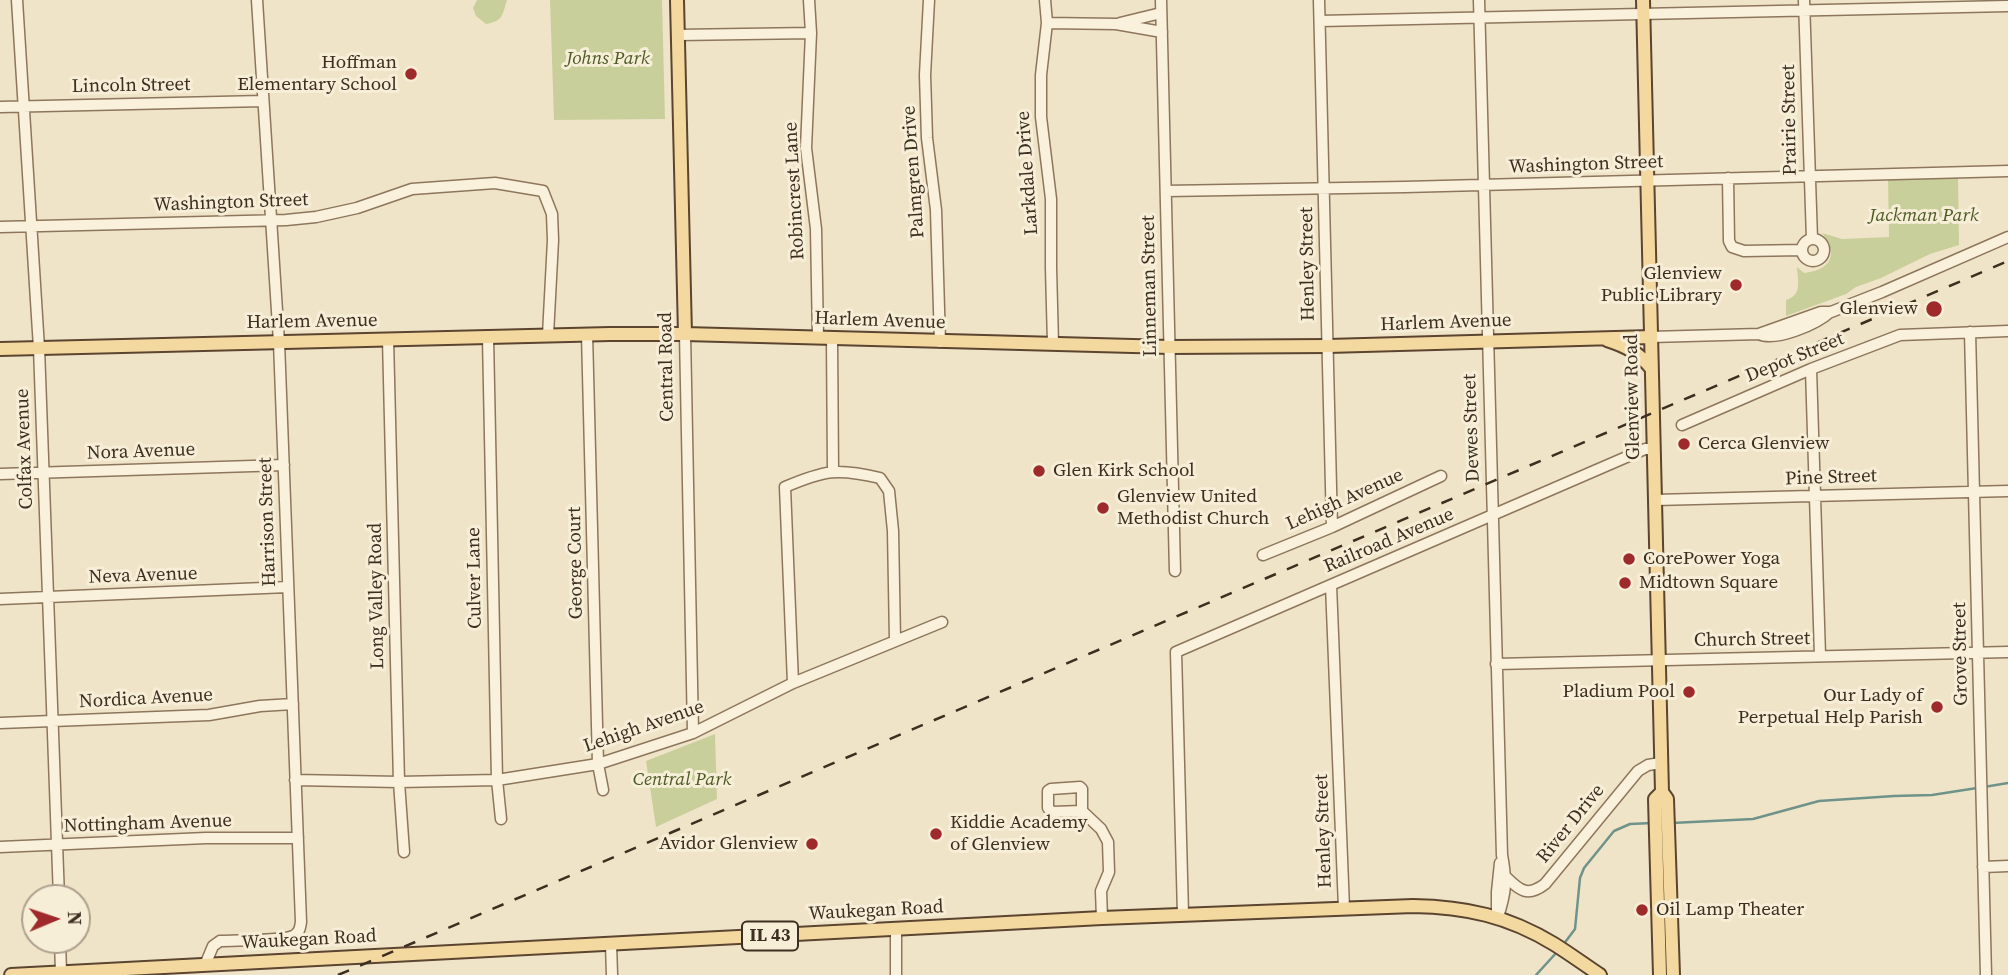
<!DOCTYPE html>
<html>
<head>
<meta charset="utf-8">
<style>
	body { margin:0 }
	#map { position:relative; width:2008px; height:975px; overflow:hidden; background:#f0e4c8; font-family:"Source Serif 4",serif }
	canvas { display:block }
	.north { position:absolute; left:21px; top:884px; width:70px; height:70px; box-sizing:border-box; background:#f7eed8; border:2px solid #ada18e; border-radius:50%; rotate:88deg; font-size:19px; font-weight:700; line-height:28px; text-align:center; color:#3d2e20 }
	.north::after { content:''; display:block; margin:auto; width:24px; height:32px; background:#9e2a2b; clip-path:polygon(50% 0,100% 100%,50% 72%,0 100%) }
</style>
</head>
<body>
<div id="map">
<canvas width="2008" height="975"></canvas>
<div class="north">N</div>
</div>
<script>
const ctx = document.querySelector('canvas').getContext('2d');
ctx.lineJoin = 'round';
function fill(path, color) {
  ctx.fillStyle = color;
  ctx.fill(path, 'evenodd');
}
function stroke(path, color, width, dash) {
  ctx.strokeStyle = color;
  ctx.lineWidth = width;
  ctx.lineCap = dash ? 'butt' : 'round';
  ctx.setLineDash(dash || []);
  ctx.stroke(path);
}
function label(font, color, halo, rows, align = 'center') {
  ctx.font = font + ' "Source Serif 4",serif';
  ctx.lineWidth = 6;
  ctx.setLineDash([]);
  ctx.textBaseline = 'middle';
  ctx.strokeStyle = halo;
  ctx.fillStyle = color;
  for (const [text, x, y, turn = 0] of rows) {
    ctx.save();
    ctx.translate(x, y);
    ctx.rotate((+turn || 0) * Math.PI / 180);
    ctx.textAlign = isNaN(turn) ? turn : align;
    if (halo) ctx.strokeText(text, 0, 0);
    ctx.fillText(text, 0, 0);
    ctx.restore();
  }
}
const green = new Path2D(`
	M 477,0 L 507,0 C 502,16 503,21 486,24 L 476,16 L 473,8 Z
	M 550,0 L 662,0 L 665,119 L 554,120 Z
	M 1958,176 L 1959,245 L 1930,254 L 1881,278 L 1856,287 L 1846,294 L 1786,316 L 1786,300 C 1802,295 1798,282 1797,267 L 1804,273 C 1831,270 1839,255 1822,233 L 1842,239 L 1889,237 L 1888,177 Z
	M 715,734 L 717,799 L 656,827 L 646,761 Z`);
const stream = new Path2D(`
	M 1984,787 L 2008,783
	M 1672,823 L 1753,819 L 1819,801 L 1894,796 L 1932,795 L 1977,788
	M 1563,945 L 1575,929 L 1580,878 L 1584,868 L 1614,831 L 1630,824 L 1652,823
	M 1536,975 L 1557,952`);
const minor = new Path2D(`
	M 17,0 L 39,348 L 59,898
	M 809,0 L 811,33 L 806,148 L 816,229 L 818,338
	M 929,0 L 925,75 L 927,138 L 936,210 L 940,342
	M 1045,0 L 1047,23 L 1041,75 L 1041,117 L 1051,199 L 1051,268 L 1053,344
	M 1161,0 L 1175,571
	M 1319,0 L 1332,527
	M 1479,0 L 1502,855 C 1507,882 1506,892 1498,917
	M 1804,0 L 1812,239
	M 1320,21 L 2008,6
	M 1047,23 L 1116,24 L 1162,32
	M 1120,23 L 1161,13
	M 678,35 L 811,33
	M 0,107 L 263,101
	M 1728,178 L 1729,241 L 1732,247 L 1744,251 L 1802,250
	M 1166,191 L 1405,187 L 2008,171
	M 0,227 L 286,220 L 316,217 L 357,208 L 412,189 L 495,183 L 543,191 L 552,214 L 553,240 L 548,335
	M1802 250a11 11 0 1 1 22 0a11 11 0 1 1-22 0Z
	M 1970,332 L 1986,975
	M 587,334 L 598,764 L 603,790
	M 685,334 L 693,733
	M 1759,334 L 1821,312 L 1831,312 L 1882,292 L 2008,237
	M 488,337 L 497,780 L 501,819
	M 1651,337 L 1759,334 C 1776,342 1817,324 1830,312
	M 388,339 L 399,782 L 404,852
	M 832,339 L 833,471
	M 1811,369 L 1820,656
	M 1682,425 L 1811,369 L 1900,335 L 2008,331
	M 0,474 L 284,465
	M 1655,500 L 2008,491
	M 1263,555 L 1332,527 L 1441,476
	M 1331,585 L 1344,908
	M 0,599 L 288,587
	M 1496,664 L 2008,652
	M 793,683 L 785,487 C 825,470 837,468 880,478 L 889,491 L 893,531 L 895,640
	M 0,723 L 209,715 L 260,706 L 293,704
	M 295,780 L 399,782 L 497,780 L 598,764 L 693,733 L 793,683 L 942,622
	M 1082,811 L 1052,812 L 1048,808 L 1048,791 L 1051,789 L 1080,787 L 1082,789 L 1082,811 L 1101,829 L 1108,842 L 1109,872 L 1101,891 L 1102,918
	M 0,847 L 206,838 L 298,838
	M 1983,867 L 2008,866
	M 1506,877 C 1520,891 1528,897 1545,884 L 1638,771 L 1648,765 L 1661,763
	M 1497,910 L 1497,892 L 1500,863
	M 1183,914 L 1176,652 L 1645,449 L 1654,449
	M 896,930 L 896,975
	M 60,940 L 61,973
	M 611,944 L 612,975
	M 205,965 L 213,946 L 220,941 C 234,940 282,941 293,936 C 299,933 300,929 301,922 L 279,342 L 257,0`);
const major = new Path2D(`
	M 677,0 L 685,334
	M 1643,0 L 1662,792 L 1667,799 L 1673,975
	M 1607,340 C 1626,346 1639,353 1651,368
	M 0,349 L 610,334 L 685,334 L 1170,347 L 1328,346 L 1651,337
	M 11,975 L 1102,918 L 1413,906 C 1466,907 1508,916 1554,944 C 1570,954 1585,965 1600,975
	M 1660,975 L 1655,799 L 1662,792`);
const rail = new Path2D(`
	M 338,975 L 2008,261`);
const markers = [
	[411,74,7,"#9e2a2b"],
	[1736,285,7,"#9e2a2b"],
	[1934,309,9,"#9e2a2b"],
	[1684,444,7,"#9e2a2b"],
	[1039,471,7,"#9e2a2b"],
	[1103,508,7,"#9e2a2b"],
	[1629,559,7,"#9e2a2b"],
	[1625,583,7,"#9e2a2b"],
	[1689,692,7,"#9e2a2b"],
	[1937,707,7,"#9e2a2b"],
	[936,834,7,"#9e2a2b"],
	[812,844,7,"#9e2a2b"],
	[1642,910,7,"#9e2a2b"]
];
const shields = [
	[770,936,56]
];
const shieldNames = [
	["IL 43",770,936]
];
const parkNames = [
	["Johns Park",608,59],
	["Jackman Park",1924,216],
	["Central Park",682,780]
];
const poiNames = [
	["Hoffman",397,63,"right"],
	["Elementary School",397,85,"right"],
	["Glenview",1722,274,"right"],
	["Public Library",1722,296,"right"],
	["Glenview",1918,309,"right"],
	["Cerca Glenview",1698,444],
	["Glen Kirk School",1053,471],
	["Glenview United",1117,497],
	["Methodist Church",1117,519],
	["CorePower Yoga",1643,559],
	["Midtown Square",1639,583],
	["Pladium Pool",1675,692,"right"],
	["Our Lady of",1923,696,"right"],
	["Perpetual Help Parish",1923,718,"right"],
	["Kiddie Academy",950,823],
	["of Glenview",950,845],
	["Avidor Glenview",798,844,"right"],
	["Oil Lamp Theater",1656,910]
];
const streetNames = [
	["Lincoln Street",131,86,-1],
	["Prairie Street",1790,120,-91],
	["Washington Street",1586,165,-2],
	["Palmgren Drive",914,172,-94],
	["Larkdale Drive",1028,173,-94],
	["Robincrest Lane",795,191,-93],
	["Washington Street",231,203,-2],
	["Henley Street",1308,264,-91],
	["Linneman Street",1150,286,-91],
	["Harlem Avenue",880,321,2],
	["Harlem Avenue",312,322,-1],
	["Harlem Avenue",1446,323,-2],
	["Depot Street",1795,358,-22],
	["Central Road",667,367,-91],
	["Glenview Road",1633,397,-91],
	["Dewes Street",1472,428,-92],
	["Colfax Avenue",25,449,-92],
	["Nora Avenue",141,452,-2],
	["Pine Street",1831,478,-2],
	["Lehigh Avenue",1345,500,-24],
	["Harrison Street",268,522,-92],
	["Railroad Avenue",1389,541,-23],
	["George Court",576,563,-91],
	["Neva Avenue",143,576,-2],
	["Culver Lane",475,578,-91],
	["Long Valley Road",377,596,-91],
	["Church Street",1752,640,-1],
	["Grove Street",1961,654,-91],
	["Nordica Avenue",146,699,-3],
	["Lehigh Avenue",644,727,-19],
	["Nottingham Avenue",148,824,-2],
	["River Drive",1571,824,-51],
	["Henley Street",1324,831,-92],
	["Waukegan Road",876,911,-3],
	["Waukegan Road",309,940,-3]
];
fill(green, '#c9cf9b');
stroke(stream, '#6f938a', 2.5);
stroke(minor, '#8d765c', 13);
stroke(major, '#5b4430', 16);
stroke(minor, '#faf1dc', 10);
stroke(major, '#f3d9a0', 12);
stroke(rail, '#3d2e20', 2.5, [12, 12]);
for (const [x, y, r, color] of markers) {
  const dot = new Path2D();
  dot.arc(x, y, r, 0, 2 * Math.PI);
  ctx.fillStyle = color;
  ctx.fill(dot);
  stroke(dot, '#f7eed8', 2.5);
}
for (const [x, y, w] of shields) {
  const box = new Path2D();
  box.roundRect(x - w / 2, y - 14.5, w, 29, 5);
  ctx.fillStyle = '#f7eed8';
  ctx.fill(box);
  stroke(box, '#3d2e20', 2);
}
label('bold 18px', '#3d2e20', null, shieldNames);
label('italic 19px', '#4d5a26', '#f7eed8', parkNames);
label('19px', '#3d2e20', '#f7eed8', poiNames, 'left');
label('19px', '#3d2e20', '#f7eed8', streetNames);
</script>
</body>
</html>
